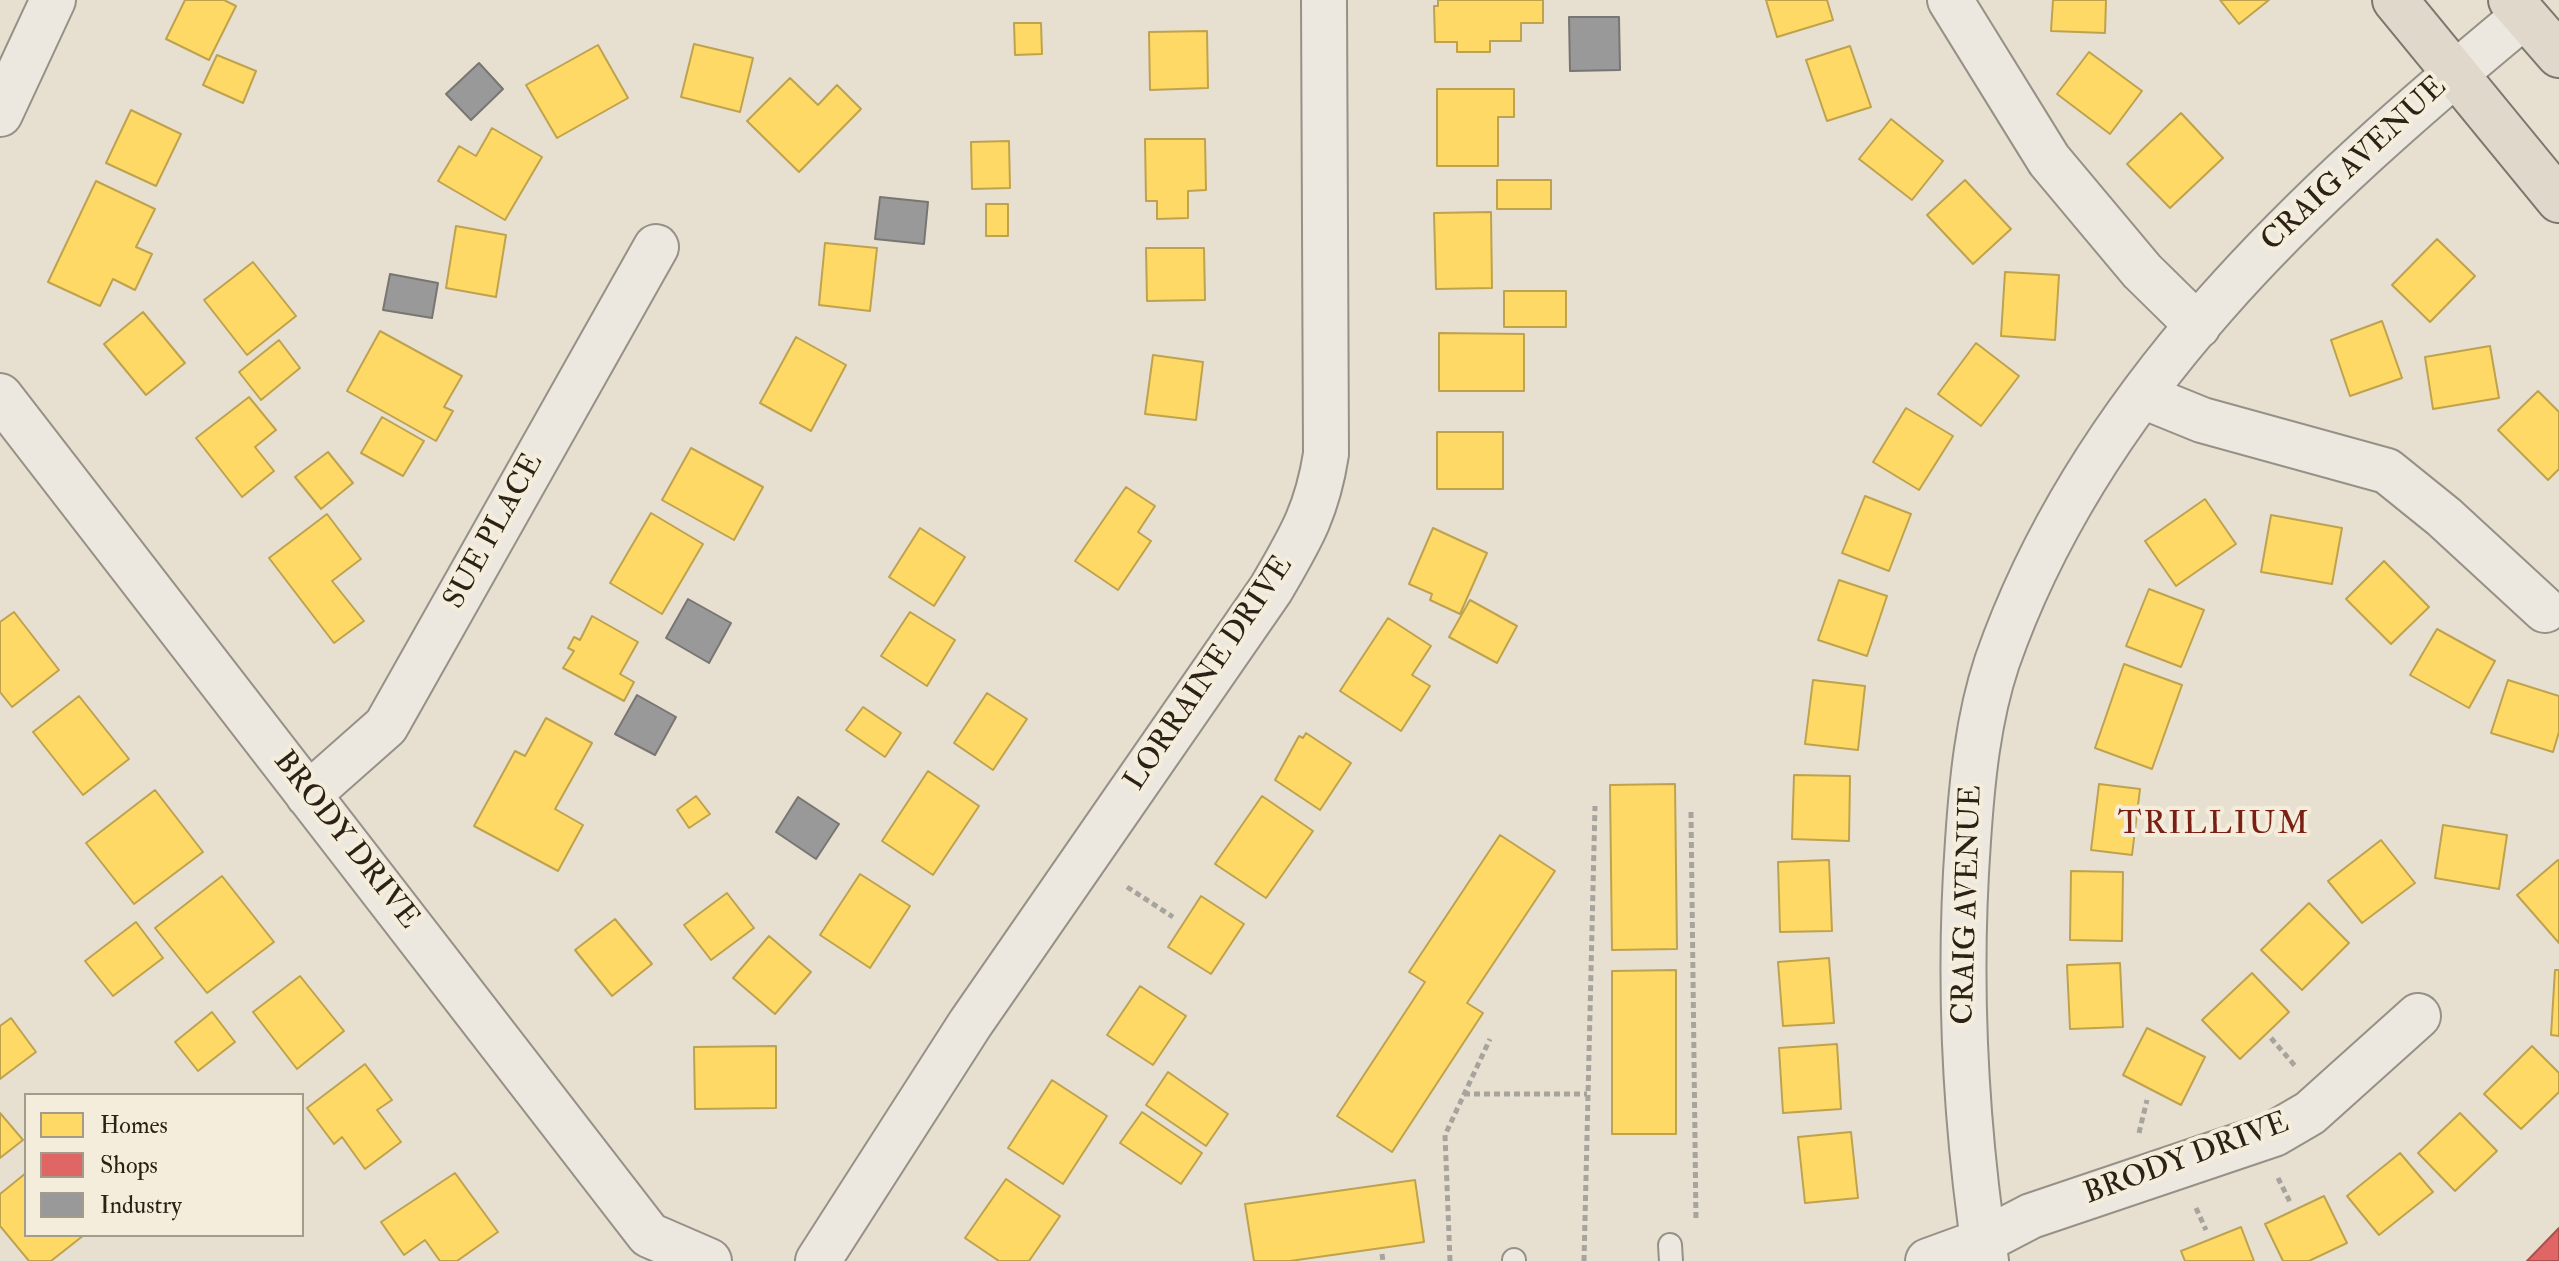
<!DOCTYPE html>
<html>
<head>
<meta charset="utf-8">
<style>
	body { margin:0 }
	#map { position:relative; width:2559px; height:1261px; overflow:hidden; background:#e7e0d1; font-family:"IM FELL Double Pica",serif }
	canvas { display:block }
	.legend { position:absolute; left:24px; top:1093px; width:280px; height:144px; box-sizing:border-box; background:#f5eddb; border:2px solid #a49b8c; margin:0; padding:10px 14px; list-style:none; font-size:24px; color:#2b2116 }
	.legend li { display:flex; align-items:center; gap:16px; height:40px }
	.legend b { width:40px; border:2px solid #a49b8c }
</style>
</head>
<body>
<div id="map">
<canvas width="2559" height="1261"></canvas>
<ul class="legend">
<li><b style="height:22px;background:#ffd966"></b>Homes</li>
<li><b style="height:22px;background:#e06666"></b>Shops</li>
<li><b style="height:22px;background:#999"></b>Industry</li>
</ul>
</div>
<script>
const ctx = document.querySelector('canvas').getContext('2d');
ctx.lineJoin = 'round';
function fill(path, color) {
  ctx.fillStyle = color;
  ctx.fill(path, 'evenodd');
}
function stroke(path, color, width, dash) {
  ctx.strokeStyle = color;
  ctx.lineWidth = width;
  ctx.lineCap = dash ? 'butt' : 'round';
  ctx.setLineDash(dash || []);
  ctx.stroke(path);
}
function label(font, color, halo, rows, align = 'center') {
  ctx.font = font + ' "IM FELL Double Pica",serif';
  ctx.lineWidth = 8;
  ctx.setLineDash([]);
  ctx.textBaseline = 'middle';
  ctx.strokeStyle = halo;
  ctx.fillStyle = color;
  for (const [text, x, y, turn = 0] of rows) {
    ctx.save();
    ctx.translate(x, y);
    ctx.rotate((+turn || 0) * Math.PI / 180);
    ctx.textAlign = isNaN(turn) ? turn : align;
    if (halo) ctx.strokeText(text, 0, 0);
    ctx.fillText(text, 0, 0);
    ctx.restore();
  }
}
const homes = new Path2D(`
	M 185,0 L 224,0 L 236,6 L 209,60 L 166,39 Z
	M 1438,0 L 1543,0 L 1543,23 L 1521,23 L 1521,41 L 1490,41 L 1490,52 L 1457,52 L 1457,42 L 1435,42 L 1434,6 L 1438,6 Z
	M 1766,0 L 1827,0 L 1833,20 L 1777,37 Z
	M 2053,0 L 2106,0 L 2105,33 L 2051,31 Z
	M 2220,0 L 2269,0 L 2239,24 Z
	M 1014,23 L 1041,23 L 1042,54 L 1015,55 Z
	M 1207,31 L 1208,88 L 1150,90 L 1149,32 Z
	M 694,44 L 753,58 L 740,112 L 681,97 Z
	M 598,45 L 628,98 L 557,138 L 526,85 Z
	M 1850,46 L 1871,107 L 1827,121 L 1806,60 Z
	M 2089,52 L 2142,91 L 2110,134 L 2057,94 Z
	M 217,55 L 256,71 L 243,103 L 203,85 Z
	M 790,78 L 818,105 L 837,85 L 861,109 L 799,172 L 747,121 Z
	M 1437,89 L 1514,89 L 1514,117 L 1498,117 L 1498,166 L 1437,166 Z
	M 131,110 L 181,134 L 156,186 L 106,163 Z
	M 2181,113 L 2223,158 L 2170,208 L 2127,164 Z
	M 1891,119 L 1943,161 L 1912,200 L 1859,159 Z
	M 492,128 L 542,157 L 505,220 L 438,181 L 459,146 L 476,156 Z
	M 1145,139 L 1205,139 L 1206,190 L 1188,191 L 1188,218 L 1157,219 L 1157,201 L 1146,201 Z
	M 1009,141 L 1010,188 L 972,189 L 971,142 Z
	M 1497,180 L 1551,180 L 1551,209 L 1497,209 Z
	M 1965,180 L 2011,229 L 1973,264 L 1927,215 Z
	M 96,181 L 155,209 L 136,247 L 152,254 L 135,290 L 113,279 L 100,306 L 48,282 Z
	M 986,204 L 1008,204 L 1008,236 L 986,236 Z
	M 1491,212 L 1492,288 L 1436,289 L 1434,213 Z
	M 456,226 L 506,235 L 496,297 L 446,288 Z
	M 2437,239 L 2475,276 L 2430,322 L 2392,285 Z
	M 825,243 L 877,248 L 870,311 L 819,305 Z
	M 1146,248 L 1204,248 L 1205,300 L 1147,301 Z
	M 253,262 L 296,316 L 247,355 L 204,300 Z
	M 2005,272 L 2059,275 L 2055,340 L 2001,336 Z
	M 1504,291 L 1566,291 L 1566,327 L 1504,327 Z
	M 143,312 L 185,363 L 146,395 L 104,344 Z
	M 2382,321 L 2402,378 L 2350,396 L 2331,340 Z
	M 380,331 L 462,376 L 444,407 L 453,411 L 436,441 L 347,391 Z
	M 1439,333 L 1524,334 L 1524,391 L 1439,391 Z
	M 796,337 L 846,365 L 811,431 L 760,403 Z
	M 279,340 L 300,368 L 261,400 L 239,372 Z
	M 1976,343 L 2019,376 L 1981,426 L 1938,394 Z
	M 2490,346 L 2499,398 L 2433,409 L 2425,357 Z
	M 1153,355 L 1203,362 L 1196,420 L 1145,414 Z
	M 2538,391 L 2559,412 L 2559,469 L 2548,480 L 2498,430 Z
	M 249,397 L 276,430 L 255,447 L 274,471 L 242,497 L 196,438 Z
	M 1906,408 L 1953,436 L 1919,490 L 1873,462 Z
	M 382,417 L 424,441 L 403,476 L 361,453 Z
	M 1437,432 L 1503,432 L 1503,489 L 1437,489 Z
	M 691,448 L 763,487 L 734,540 L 662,500 Z
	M 328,452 L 353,483 L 321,509 L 295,477 Z
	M 1126,487 L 1155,506 L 1138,532 L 1151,541 L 1118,590 L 1075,561 Z
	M 1865,496 L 1911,514 L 1889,571 L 1842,553 Z
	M 2205,499 L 2236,544 L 2176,586 L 2145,541 Z
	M 651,513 L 703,544 L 662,614 L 610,583 Z
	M 327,514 L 361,559 L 332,581 L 364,621 L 334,643 L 269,558 Z
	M 2271,515 L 2342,528 L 2332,584 L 2261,572 Z
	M 920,528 L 965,557 L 934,606 L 889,577 Z
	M 1433,528 L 1487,553 L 1460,614 L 1430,600 L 1432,594 L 1409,584 Z
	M 2384,561 L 2429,607 L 2391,644 L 2346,599 Z
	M 1839,580 L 1887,596 L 1867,656 L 1818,640 Z
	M 2149,589 L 2204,610 L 2181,667 L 2126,646 Z
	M 1470,600 L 1517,626 L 1497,663 L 1449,637 Z
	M 14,612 L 59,670 L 12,707 L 0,692 L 0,622 Z
	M 910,612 L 955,640 L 927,686 L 881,656 Z
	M 592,616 L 638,642 L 620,674 L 634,682 L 624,701 L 563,668 L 574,651 L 568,648 L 574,637 L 580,640 Z
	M 1388,618 L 1431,646 L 1412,675 L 1430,686 L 1401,731 L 1340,691 Z
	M 2437,629 L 2495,661 L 2469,708 L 2410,675 Z
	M 2124,664 L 2182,685 L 2152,769 L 2095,748 Z
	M 1813,680 L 1865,686 L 1858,750 L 1805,744 Z
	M 2508,680 L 2559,696 L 2559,732 L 2553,752 L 2491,733 Z
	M 987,693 L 1027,719 L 993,770 L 954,743 Z
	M 79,696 L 129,759 L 83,795 L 33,732 Z
	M 863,707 L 901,733 L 885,757 L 846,730 Z
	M 546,718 L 592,743 L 555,809 L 583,825 L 558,871 L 474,826 L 515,751 L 525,756 Z
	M 1306,733 L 1351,763 L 1320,810 L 1275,780 L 1299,736 L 1303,738 Z
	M 928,771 L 979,806 L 933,875 L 882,841 Z
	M 1794,775 L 1850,776 L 1849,841 L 1792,839 Z
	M 1675,784 L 1677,949 L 1612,950 L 1610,785 Z
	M 2099,784 L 2140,789 L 2132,855 L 2091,850 Z
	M 155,790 L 203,852 L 134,904 L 86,843 Z
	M 696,796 L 710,814 L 689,828 L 677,810 Z
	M 1262,796 L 1313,831 L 1266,898 L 1215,864 Z
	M 2443,825 L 2507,835 L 2499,889 L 2435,878 Z
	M 1500,835 L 1555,871 L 1467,1003 L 1483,1013 L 1392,1152 L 1337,1116 L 1425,982 L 1409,972 Z
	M 2381,840 L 2415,883 L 2362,923 L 2328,881 Z
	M 1829,860 L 1832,931 L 1780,932 L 1778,862 Z
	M 2558,860 L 2559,861 L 2559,943 L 2517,895 Z
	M 2071,871 L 2123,872 L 2122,941 L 2070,940 Z
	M 860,874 L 910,906 L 870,968 L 820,935 Z
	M 222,876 L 274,942 L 207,993 L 155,928 Z
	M 727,893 L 754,928 L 711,960 L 684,925 Z
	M 1201,896 L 1244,924 L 1211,974 L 1168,947 Z
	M 2309,903 L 2349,943 L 2302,990 L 2261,950 Z
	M 615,919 L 652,964 L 612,996 L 575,950 Z
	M 136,922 L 163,958 L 113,996 L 85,961 Z
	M 769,936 L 811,972 L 775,1014 L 733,978 Z
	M 1829,958 L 1834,1023 L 1783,1026 L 1778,962 Z
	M 2120,963 L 2123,1027 L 2070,1029 L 2067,965 Z
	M 1676,970 L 1676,1134 L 1612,1134 L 1612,971 Z
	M 2555,970 L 2559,970 L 2559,1036 L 2551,1035 Z
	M 2252,973 L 2289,1012 L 2240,1059 L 2202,1020 Z
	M 300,976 L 344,1031 L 297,1069 L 253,1012 Z
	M 1140,986 L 1186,1016 L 1153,1065 L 1107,1035 Z
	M 212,1012 L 235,1042 L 198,1071 L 175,1042 Z
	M 11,1018 L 36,1052 L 0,1079 L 0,1026 Z
	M 2147,1028 L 2205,1057 L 2181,1105 L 2123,1075 Z
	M 1837,1044 L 1841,1109 L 1783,1113 L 1779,1048 Z
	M 776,1046 L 776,1108 L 695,1109 L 694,1047 Z
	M 2532,1046 L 2559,1073 L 2559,1092 L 2521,1129 L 2484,1094 Z
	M 365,1064 L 392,1100 L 377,1110 L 401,1142 L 365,1169 L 342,1137 L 334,1144 L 307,1108 Z
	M 1168,1072 L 1228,1114 L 1206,1146 L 1146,1105 Z
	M 1052,1080 L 1107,1116 L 1063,1184 L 1008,1148 Z
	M 1142,1112 L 1202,1153 L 1181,1184 L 1120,1143 Z
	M 0,1113 L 23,1140 L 0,1158 Z
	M 2460,1113 L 2497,1151 L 2455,1191 L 2418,1153 Z
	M 1851,1132 L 1858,1198 L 1805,1203 L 1798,1137 Z
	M 2400,1153 L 2433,1192 L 2379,1235 L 2347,1196 Z
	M 26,1173 L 26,1235 L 84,1235 L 51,1261 L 29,1261 L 0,1226 L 0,1194 Z
	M 455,1173 L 498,1232 L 457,1261 L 440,1261 L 425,1240 L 404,1255 L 381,1222 Z
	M 1006,1179 L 1060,1216 L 1029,1261 L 999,1261 L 965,1238 Z
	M 1415,1180 L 1424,1242 L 1290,1261 L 1254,1261 L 1245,1204 Z
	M 2324,1196 L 2347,1243 L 2309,1261 L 2283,1261 L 2265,1224 Z
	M 2241,1227 L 2254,1261 L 2185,1261 L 2181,1251 Z`);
const shops = new Path2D(`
	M 2559,1228 L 2559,1261 L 2527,1261 Z`);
const industry = new Path2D(`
	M 1569,17 L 1619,17 L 1620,70 L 1570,71 Z
	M 479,63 L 503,89 L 471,120 L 446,94 Z
	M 880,197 L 928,202 L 924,244 L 875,239 Z
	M 390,274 L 438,283 L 432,318 L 383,310 Z
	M 688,599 L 731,623 L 709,663 L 666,638 Z
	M 637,695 L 676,717 L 655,755 L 615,734 Z
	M 798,797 L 839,824 L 816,859 L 776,832 Z`);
const path = new Path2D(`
	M 1691,812 L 1696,1222
	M 1127,887 L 1173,917
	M 2271,1038 L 2296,1067
	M 1464,1094 L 1587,1094
	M 2139,1133 L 2147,1100
	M 2278,1178 L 2290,1202
	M 2196,1208 L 2206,1230
	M 1382,1254 L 1383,1261
	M 1450,1261 L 1445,1135 L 1490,1039
	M 1584,1261 L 1595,806`);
const service = new Path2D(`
	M 1670,1245 L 1671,1261
	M 1514,1260 L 1514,1261`);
const minor = new Path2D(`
	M 1950,0 L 2049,160 L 2142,271 L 2198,326
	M 0,114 L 53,0
	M 0,396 L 649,1235 L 709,1261
	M 2143,396 L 2202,420 L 2387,471 L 2444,517 L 2545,610
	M 308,795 L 386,726 L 656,247
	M 818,1261 L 970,1024 L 1271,589 C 1300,539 1317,512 1326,454 L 1324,0
	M 1928,1261 L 1983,1241 L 2031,1216 L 2274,1134 L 2310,1113 L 2418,1016
	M 1986,1261 C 1965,1122 1958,980 1968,841 C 1972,781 1978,719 1997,662 C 2091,392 2310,193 2524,16`);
const primary = new Path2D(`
	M 2395,0 L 2559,200
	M 2511,0 L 2559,55`);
const streetNames = [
	["CRAIG AVENUE",2355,165,-43],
	["SUE PLACE",495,532,-61],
	["LORRAINE DRIVE",1210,674,-56],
	["BRODY DRIVE",345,841,52],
	["CRAIG AVENUE",1969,905,-88],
	["BRODY DRIVE",2187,1160,-20]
];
const neighbourhoodNames = [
	["TRILLIUM",2214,826]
];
fill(homes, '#ffd966');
stroke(homes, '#bfa24e', 2);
fill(shops, '#e06666');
stroke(shops, '#aa514e', 2);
fill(industry, '#999');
stroke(industry, '#787572', 2);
stroke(service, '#969187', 26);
stroke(minor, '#969187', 48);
stroke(primary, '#7c776e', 48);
stroke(path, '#a7a49d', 5, [6, 4]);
stroke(service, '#ece8e0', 22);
stroke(minor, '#ece8e0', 44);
stroke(primary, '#dfd8cb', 44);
label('30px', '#2b2116', '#f5eddb', streetNames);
ctx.letterSpacing = '2px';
label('32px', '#7a1f14', '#f5eddb', neighbourhoodNames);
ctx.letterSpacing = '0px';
</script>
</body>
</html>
